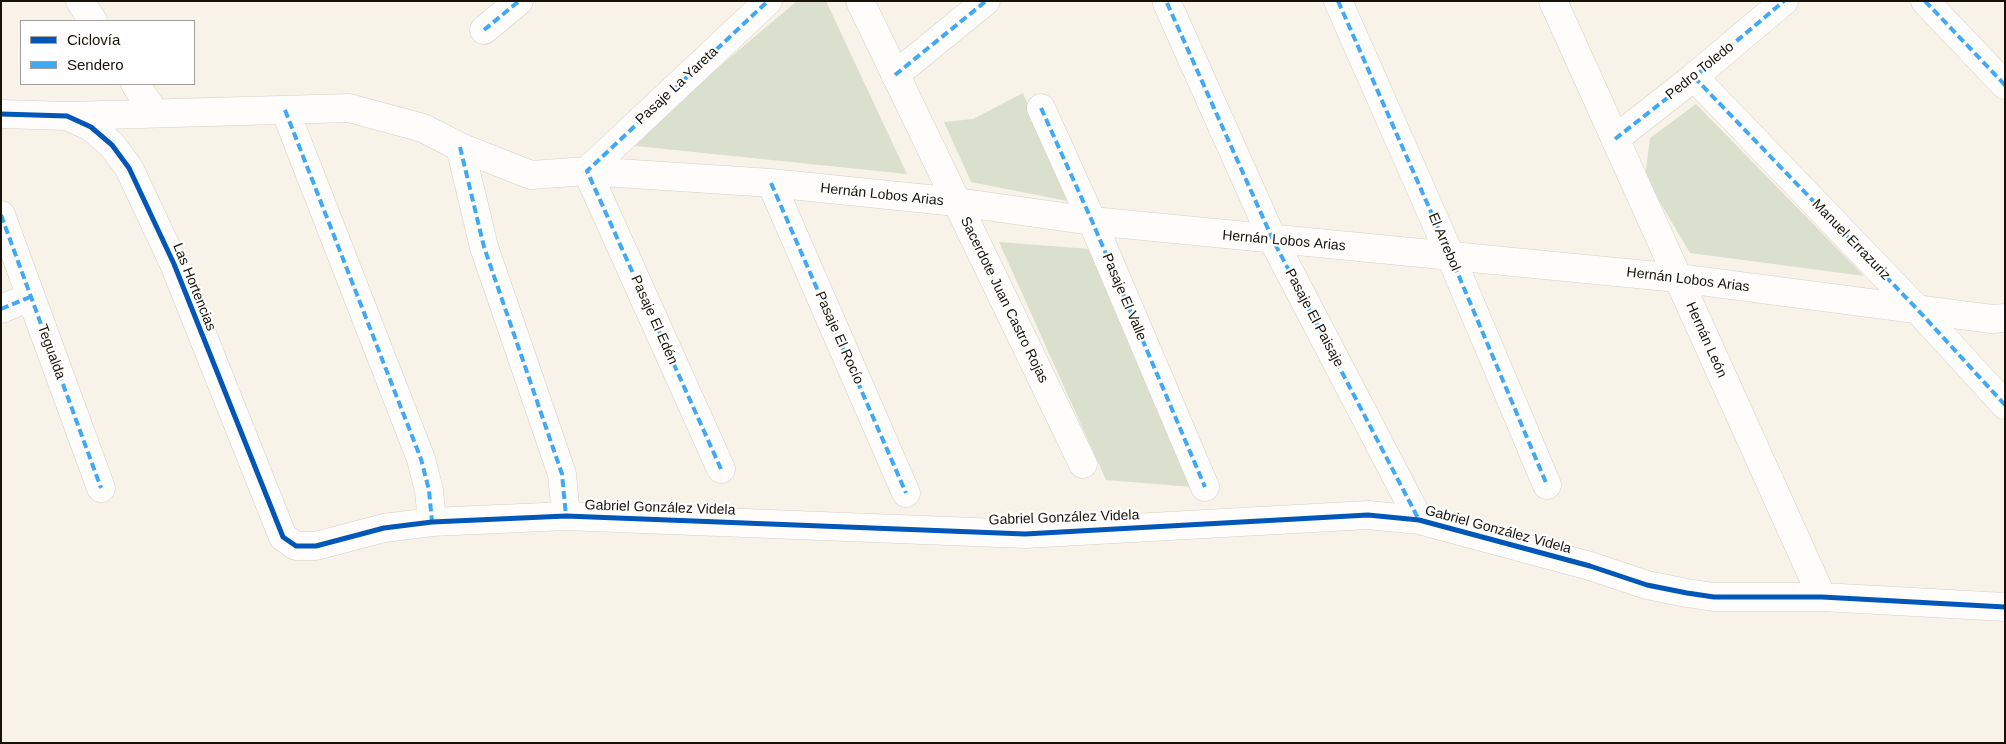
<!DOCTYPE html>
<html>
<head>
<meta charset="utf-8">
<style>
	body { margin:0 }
	#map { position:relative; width:2006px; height:744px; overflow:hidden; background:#f8f3e9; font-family:Arial,sans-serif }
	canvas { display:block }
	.frame { position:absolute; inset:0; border:2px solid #181208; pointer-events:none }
	.legend { position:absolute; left:20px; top:20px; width:175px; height:65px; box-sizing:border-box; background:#fff; border:1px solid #a3a09c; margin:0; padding:6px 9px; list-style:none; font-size:15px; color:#181208 }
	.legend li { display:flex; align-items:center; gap:10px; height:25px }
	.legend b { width:25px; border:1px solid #a3a09c }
</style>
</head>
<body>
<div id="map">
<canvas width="2006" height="744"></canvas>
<div class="frame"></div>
<ul class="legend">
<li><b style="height:6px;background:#0057b8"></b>Ciclovía</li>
<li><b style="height:6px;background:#3fa9f5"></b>Sendero</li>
</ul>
</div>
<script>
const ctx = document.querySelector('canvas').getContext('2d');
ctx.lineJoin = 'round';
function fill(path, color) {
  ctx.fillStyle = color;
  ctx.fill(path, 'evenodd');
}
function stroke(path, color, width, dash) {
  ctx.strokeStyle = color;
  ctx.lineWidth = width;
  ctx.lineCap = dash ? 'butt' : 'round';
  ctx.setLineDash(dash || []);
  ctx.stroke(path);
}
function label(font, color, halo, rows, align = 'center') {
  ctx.font = font + ' Arial,sans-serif';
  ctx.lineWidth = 4.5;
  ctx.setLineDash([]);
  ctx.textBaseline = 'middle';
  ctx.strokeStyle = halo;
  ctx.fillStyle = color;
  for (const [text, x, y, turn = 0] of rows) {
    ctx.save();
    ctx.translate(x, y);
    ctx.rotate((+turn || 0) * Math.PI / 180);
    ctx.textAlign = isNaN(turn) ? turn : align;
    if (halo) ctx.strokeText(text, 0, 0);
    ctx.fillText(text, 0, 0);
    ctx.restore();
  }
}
const green = new Path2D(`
	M 797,1 L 826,1 L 907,174 L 626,145 Z
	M 1023,93 L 1067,201 L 971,182 L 944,122 L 973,119 Z
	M 1696,104 L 1864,276 L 1690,253 L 1645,177 L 1650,138 Z
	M 999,242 L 1090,249 L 1192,487 L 1106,480 Z`);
const minor = new Path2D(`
	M 80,1 L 93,21
	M 860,1 L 1083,464
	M 1338,1 L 1450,255 L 1547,485
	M 1553,1 L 1822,597
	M 1925,1 L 2005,85
	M 1167,3 L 1273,240 L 1419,520
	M 484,30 L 519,1
	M 895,75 L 986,1
	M 1694,77 L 1917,309 L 2005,405
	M 135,84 L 155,113
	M 1041,108 L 1092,221 L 1205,487
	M 285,110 L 421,459 L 429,490 L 432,522
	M 1,114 L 67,116 L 91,127 L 112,145 L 129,168 L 174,264 L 283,537 L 296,546 L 316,546 L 384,528 L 432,522 L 566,516 L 1025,534 L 1368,515 L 1419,520 L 1590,566 L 1647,585 L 1687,593 L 1714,597 L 1822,597 L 2005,607
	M 70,116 L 349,108 L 423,128 L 460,147 L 531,175 L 587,171 L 771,183 L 957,202 L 1092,221 L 1678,278 L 1992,319 L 2005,318
	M 1615,139 L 1694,77 L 1784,1
	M 460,147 L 484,247 L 562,474 L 566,516
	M 771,183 L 906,493
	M 1,215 L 101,488
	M 1,309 L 30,297
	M 721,469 L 587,171 L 768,1`);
const quiet = new Path2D(`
	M 1338,1 L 1450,255 L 1547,485
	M 1925,1 L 2005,85
	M 1167,3 L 1273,240 L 1419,520
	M 484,30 L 519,1
	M 895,75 L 986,1
	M 1694,77 L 1917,309 L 2005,405
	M 1041,108 L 1092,221 L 1205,487
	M 285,110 L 421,459 L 429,490 L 432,522
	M 1615,139 L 1694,77 L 1784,1
	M 460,147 L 484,247 L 562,474 L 566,516
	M 771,183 L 906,493
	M 1,215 L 101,488
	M 1,309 L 30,297
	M 721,469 L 587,171 L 768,1`);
const cycleway = new Path2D(`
	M 1,114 L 67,116 L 91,127 L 112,145 L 129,168 L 174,264 L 283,537 L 296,546 L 316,546 L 384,528 L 432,522 L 566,516 L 1025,534 L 1368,515 L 1419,520 L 1590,566 L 1647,585 L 1687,593 L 1714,597 L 1822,597 L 2005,607`);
const streetNames = [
	["Pedro Toledo",1700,71,-39],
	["Pasaje La Yareta",677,86,-43],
	["Hernán Lobos Arias",882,195,6],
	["Manuel Errazuriz",1851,240,46],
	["Hernán Lobos Arias",1284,241,5],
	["El Arrebol",1444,242,67],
	["Hernán Lobos Arias",1688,280,7],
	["Las Hortencias",194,287,68],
	["Pasaje El Valle",1124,297,67],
	["Sacerdote Juan Castro Rojas",1004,300,64],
	["Pasaje El Paisaje",1314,318,62],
	["Pasaje El Edén",654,320,66],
	["Pasaje El Rocío",839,338,66],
	["Hernán León",1706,340,66],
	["Tegualda",51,352,70],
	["Gabriel González Videla",660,508,2],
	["Gabriel González Videla",1064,518,-2],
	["Gabriel González Videla",1498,530,15]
];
fill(green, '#dbe0ce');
stroke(minor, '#d4cfc5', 29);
stroke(minor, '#fefdfc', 28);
stroke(quiet, '#3fa9f5', 4, [8, 4]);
stroke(cycleway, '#0057b8', 5);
label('14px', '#181208', '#fff', streetNames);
</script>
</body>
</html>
